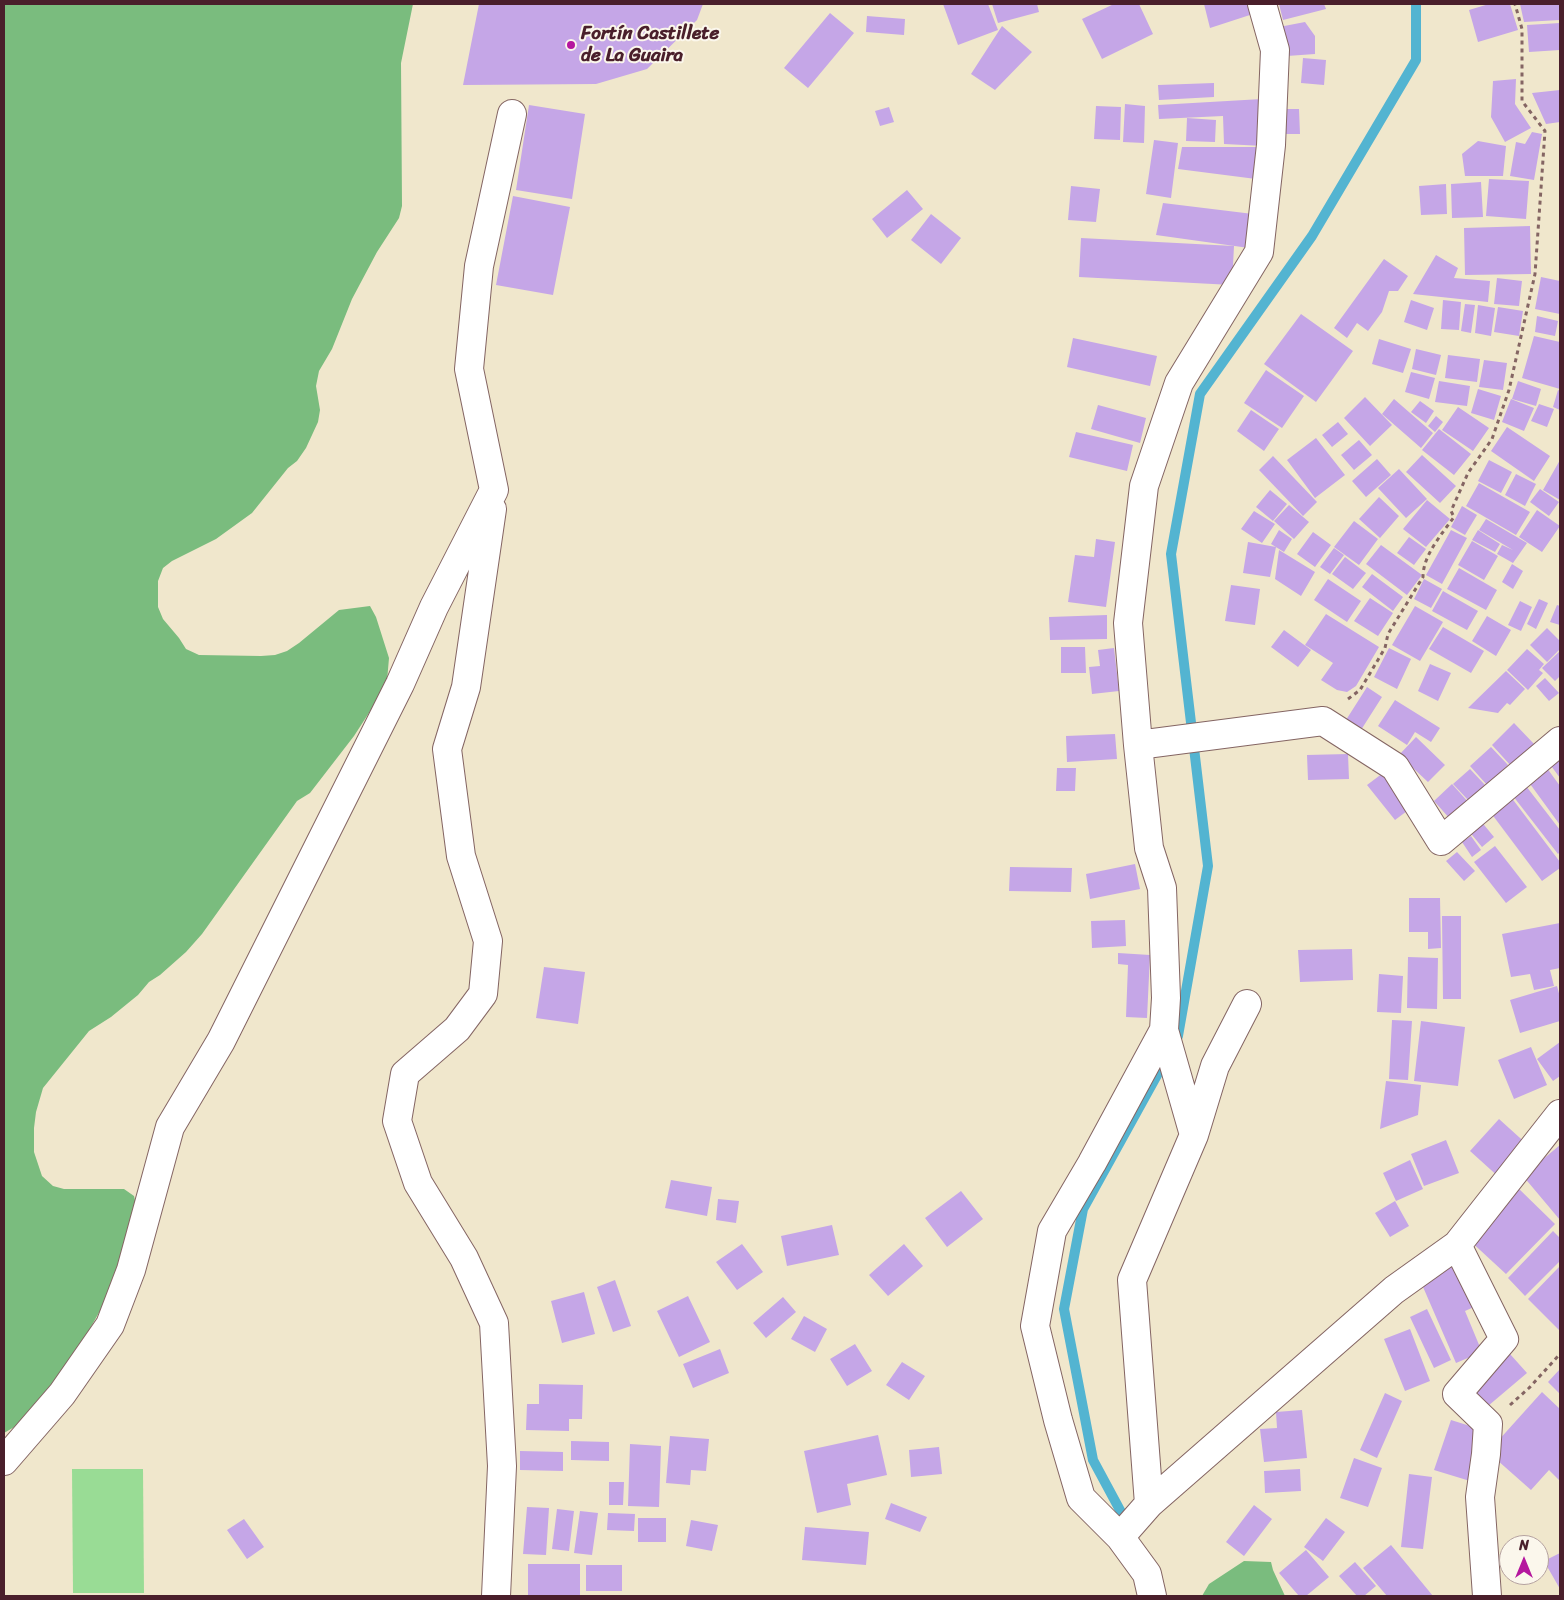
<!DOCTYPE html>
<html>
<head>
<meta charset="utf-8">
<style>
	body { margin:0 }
	#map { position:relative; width:1564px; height:1600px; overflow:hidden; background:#f0e7cc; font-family:Sriracha,sans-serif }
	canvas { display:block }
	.frame { position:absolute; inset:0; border:5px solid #4a1f2b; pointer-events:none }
	.north { position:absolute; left:1499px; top:1535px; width:50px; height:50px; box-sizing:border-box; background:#fbf7ec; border:1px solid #b4a19f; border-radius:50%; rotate:0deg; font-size:14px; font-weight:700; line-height:20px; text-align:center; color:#4a1f2b }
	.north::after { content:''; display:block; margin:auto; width:18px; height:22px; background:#b5179e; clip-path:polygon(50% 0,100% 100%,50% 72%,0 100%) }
</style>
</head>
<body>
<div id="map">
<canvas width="1564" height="1600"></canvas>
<div class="frame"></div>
<div class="north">N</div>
</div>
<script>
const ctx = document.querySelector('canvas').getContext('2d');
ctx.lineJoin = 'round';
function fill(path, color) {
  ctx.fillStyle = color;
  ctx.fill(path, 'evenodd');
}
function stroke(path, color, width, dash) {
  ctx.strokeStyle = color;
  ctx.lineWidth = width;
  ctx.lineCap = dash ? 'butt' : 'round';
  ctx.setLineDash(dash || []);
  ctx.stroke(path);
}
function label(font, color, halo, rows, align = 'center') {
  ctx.font = font + ' Sriracha,sans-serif';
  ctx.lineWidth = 4;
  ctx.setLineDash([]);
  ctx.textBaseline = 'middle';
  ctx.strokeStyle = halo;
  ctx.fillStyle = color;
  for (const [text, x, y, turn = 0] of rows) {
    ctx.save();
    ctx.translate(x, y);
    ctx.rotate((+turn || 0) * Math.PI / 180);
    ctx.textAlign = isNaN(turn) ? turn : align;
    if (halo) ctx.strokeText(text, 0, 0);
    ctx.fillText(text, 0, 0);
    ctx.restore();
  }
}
const green = new Path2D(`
	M 72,1469 L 143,1469 L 144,1593 L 73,1593 Z`);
const forest = new Path2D(`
	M 4,4 L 413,4 L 401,63 L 402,206 L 399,218 L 377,252 L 352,299 L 332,349 L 319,371 L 316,386 L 320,410 L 318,422 L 306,448 L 297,461 L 288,468 L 252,513 L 216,539 L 172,561 L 163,568 L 158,581 L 158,607 L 163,619 L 179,638 L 186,649 L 199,655 L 261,656 L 275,655 L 287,651 L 299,643 L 339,610 L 370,606 L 376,617 L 389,658 L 387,681 L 376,702 L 354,736 L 310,793 L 297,801 L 202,934 L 186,952 L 160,975 L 149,982 L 138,995 L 111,1017 L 89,1031 L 43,1088 L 36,1112 L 34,1128 L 34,1152 L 42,1176 L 53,1186 L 64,1189 L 124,1189 L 134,1196 L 143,1234 L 83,1341 L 75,1350 L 47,1399 L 16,1426 L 4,1433 Z
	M 1244,1561 L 1271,1562 L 1273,1570 L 1285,1596 L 1202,1596 L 1209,1584 Z`);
const stream = new Path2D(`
	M 1174,1044 L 1178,1036 L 1208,866 L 1171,554 L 1200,394 L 1312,236 L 1416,60 L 1416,4
	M 1128,1525 L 1093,1460 L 1064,1309 L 1083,1209 L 1167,1057`);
const building = new Path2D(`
	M 479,4 L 703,4 L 697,20 L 647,69 L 596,84 L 463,85 Z
	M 943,4 L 988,4 L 998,30 L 958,45 Z
	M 992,4 L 1037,4 L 1039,12 L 998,23 Z
	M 1114,4 L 1139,4 L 1153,34 L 1102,59 L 1082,19 Z
	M 1204,4 L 1251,4 L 1253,14 L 1210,28 Z
	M 1279,4 L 1324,4 L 1326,9 L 1283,20 Z
	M 1489,4 L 1510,4 L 1518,30 L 1478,42 L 1469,10 Z
	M 1520,4 L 1559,4 L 1560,20 L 1524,22 Z
	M 830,13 L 854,33 L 808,88 L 784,68 Z
	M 867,16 L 905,19 L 904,35 L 866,32 Z
	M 1305,22 L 1315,36 L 1315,54 L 1287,56 L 1279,27 Z
	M 1560,23 L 1560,50 L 1529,52 L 1527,25 Z
	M 1002,26 L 1032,52 L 995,90 L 971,74 Z
	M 1303,58 L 1326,60 L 1324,85 L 1301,83 Z
	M 1516,79 L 1515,104 L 1531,128 L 1505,142 L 1491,117 L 1493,81 Z
	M 1214,83 L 1214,97 L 1159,100 L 1158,85 Z
	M 1560,90 L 1560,122 L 1546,124 L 1532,93 Z
	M 1262,99 L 1264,146 L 1224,144 L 1223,116 L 1159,119 L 1158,105 Z
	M 1125,104 L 1145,106 L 1144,143 L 1123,142 Z
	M 529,105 L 585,114 L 572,199 L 516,190 Z
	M 1096,106 L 1121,107 L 1120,140 L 1094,139 Z
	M 889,107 L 894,122 L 880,126 L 875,111 Z
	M 1276,109 L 1299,109 L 1300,134 L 1277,134 Z
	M 1187,118 L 1216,120 L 1215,142 L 1186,141 Z
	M 1532,132 L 1542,134 L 1534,180 L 1510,176 L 1516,142 L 1525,144 Z
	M 1154,140 L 1178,143 L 1171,198 L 1146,194 Z
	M 1478,141 L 1506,146 L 1503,176 L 1465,176 L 1462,154 Z
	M 1182,147 L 1258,147 L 1256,179 L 1178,169 Z
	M 1489,179 L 1529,181 L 1526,219 L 1486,216 Z
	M 1481,182 L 1483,217 L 1452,218 L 1451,184 Z
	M 1446,184 L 1447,214 L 1421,215 L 1419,186 Z
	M 1071,186 L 1100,189 L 1096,222 L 1068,220 Z
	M 907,190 L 923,209 L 887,238 L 872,219 Z
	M 513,196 L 570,207 L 553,295 L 496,285 Z
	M 1163,203 L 1253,214 L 1249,248 L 1156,235 Z
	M 931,214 L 961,238 L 941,264 L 911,240 Z
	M 1530,226 L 1531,274 L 1465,275 L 1464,228 Z
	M 1081,238 L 1234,246 L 1232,285 L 1079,277 Z
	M 1436,255 L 1458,268 L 1454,278 L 1490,281 L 1488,302 L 1413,294 Z
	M 1384,259 L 1408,276 L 1398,291 L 1389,291 L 1382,312 L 1368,331 L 1357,323 L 1347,338 L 1334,328 Z
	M 1541,277 L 1560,281 L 1560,314 L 1535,309 Z
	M 1497,278 L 1522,281 L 1519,306 L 1494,304 Z
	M 1411,300 L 1434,308 L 1427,330 L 1404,322 Z
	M 1443,300 L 1461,302 L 1459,330 L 1441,329 Z
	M 1465,304 L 1475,305 L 1471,333 L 1461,331 Z
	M 1478,305 L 1495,308 L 1491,336 L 1475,333 Z
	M 1498,307 L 1523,311 L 1519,336 L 1494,332 Z
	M 1301,314 L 1353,351 L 1316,402 L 1264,364 Z
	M 1537,316 L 1558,321 L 1555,336 L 1535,332 Z
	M 1534,336 L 1560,342 L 1560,389 L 1522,378 Z
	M 1073,338 L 1157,356 L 1150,386 L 1067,367 Z
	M 1379,339 L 1411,349 L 1403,373 L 1372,364 Z
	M 1416,349 L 1441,355 L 1436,375 L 1412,369 Z
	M 1448,355 L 1480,359 L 1477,382 L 1445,378 Z
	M 1484,360 L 1507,363 L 1503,390 L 1479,387 Z
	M 1266,370 L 1304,396 L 1282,428 L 1244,403 Z
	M 1411,372 L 1435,378 L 1429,399 L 1405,392 Z
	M 1439,381 L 1470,386 L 1467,406 L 1435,402 Z
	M 1518,381 L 1541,389 L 1536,406 L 1512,399 Z
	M 1478,389 L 1501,396 L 1494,420 L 1471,413 Z
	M 1558,390 L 1560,391 L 1560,410 L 1553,407 Z
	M 1365,397 L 1392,425 L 1370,446 L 1344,418 Z
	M 1394,399 L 1433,433 L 1421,448 L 1382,414 Z
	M 1511,399 L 1534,408 L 1524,431 L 1502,422 Z
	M 1420,401 L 1434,411 L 1426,423 L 1411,412 Z
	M 1539,404 L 1554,409 L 1547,427 L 1531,421 Z
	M 1098,405 L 1146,418 L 1140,443 L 1091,429 Z
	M 1458,407 L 1489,428 L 1473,451 L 1442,430 Z
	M 1251,410 L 1279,429 L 1264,451 L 1237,431 Z
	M 1436,416 L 1443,422 L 1435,432 L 1428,426 Z
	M 1338,422 L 1348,434 L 1332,447 L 1322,435 Z
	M 1507,427 L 1550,456 L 1534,481 L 1491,451 Z
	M 1439,429 L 1471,454 L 1454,475 L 1422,450 Z
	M 1076,432 L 1133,445 L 1127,471 L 1069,457 Z
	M 1316,438 L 1345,475 L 1315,498 L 1287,460 Z
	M 1359,440 L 1372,455 L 1354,470 L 1341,455 Z
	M 1422,455 L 1456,486 L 1440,503 L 1406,472 Z
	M 1273,456 L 1317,502 L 1303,516 L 1259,470 Z
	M 1377,459 L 1391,475 L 1366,497 L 1352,481 Z
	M 1489,460 L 1512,472 L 1501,493 L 1478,481 Z
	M 1560,460 L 1560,500 L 1543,490 Z
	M 1399,469 L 1427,499 L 1406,518 L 1378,488 Z
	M 1516,474 L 1536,484 L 1525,506 L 1505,495 Z
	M 1479,483 L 1530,512 L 1516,535 L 1466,506 Z
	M 1540,489 L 1559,502 L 1549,516 L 1530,502 Z
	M 1270,490 L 1287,504 L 1273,521 L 1256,507 Z
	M 1379,497 L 1399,516 L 1380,538 L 1359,519 Z
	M 1427,500 L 1450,519 L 1426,547 L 1403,529 Z
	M 1289,505 L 1309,522 L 1294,539 L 1274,521 Z
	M 1462,506 L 1477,515 L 1465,535 L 1451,527 Z
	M 1537,510 L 1560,526 L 1542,552 L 1519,537 Z
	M 1254,511 L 1275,524 L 1262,543 L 1241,529 Z
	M 1486,519 L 1527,543 L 1513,563 L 1497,554 L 1502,545 L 1513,550 L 1479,530 Z
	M 1354,521 L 1378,539 L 1359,565 L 1334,547 Z
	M 1279,530 L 1292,539 L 1284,552 L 1271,544 Z
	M 1451,530 L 1467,538 L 1442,584 L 1426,575 Z
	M 1478,530 L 1500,544 L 1495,552 L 1472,540 Z
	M 1313,532 L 1331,545 L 1315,567 L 1297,554 Z
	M 1409,537 L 1426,549 L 1414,565 L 1397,553 Z
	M 1096,539 L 1115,542 L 1106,607 L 1068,602 L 1075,555 L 1094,557 Z
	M 1472,541 L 1498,556 L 1484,580 L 1458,565 Z
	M 1248,542 L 1276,547 L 1270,577 L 1243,573 Z
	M 1381,545 L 1422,575 L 1407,595 L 1366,564 Z
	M 1334,548 L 1344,555 L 1330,574 L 1320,567 Z
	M 1279,550 L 1315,572 L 1301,596 L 1275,579 Z
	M 1345,557 L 1366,573 L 1353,589 L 1332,574 Z
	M 1512,564 L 1523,571 L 1513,589 L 1502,582 Z
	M 1459,568 L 1497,590 L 1486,610 L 1447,589 Z
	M 1372,574 L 1403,597 L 1393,611 L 1362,587 Z
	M 1328,579 L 1361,601 L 1347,622 L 1314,600 Z
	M 1424,579 L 1442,589 L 1431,608 L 1414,599 Z
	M 1231,585 L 1260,589 L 1255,625 L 1225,621 Z
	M 1443,591 L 1478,611 L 1467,630 L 1432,611 Z
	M 1370,598 L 1393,613 L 1378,636 L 1354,621 Z
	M 1539,599 L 1548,603 L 1536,629 L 1527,624 Z
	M 1520,601 L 1532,607 L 1521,631 L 1508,625 Z
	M 1557,605 L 1560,606 L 1560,625 L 1550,622 Z
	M 1415,606 L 1443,622 L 1420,661 L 1392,645 Z
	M 1326,614 L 1379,647 L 1356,686 L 1347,692 L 1337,690 L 1321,680 L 1333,663 L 1305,645 Z
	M 1107,615 L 1107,639 L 1050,640 L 1049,617 Z
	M 1487,616 L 1511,630 L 1496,656 L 1472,641 Z
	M 1443,627 L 1484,651 L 1471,673 L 1429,649 Z
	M 1547,628 L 1560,641 L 1560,649 L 1547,662 L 1530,645 Z
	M 1284,630 L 1311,650 L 1298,667 L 1271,647 Z
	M 1061,647 L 1085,647 L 1086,673 L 1061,673 Z
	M 1114,648 L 1119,691 L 1092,694 L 1089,667 L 1100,666 L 1098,650 Z
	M 1389,648 L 1411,659 L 1397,689 L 1374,677 Z
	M 1527,649 L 1544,664 L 1539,670 L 1543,673 L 1528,690 L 1507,670 Z
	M 1560,651 L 1560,676 L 1555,681 L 1542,668 Z
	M 1430,664 L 1451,673 L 1438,701 L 1418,691 Z
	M 1506,671 L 1525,689 L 1510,705 L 1507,703 L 1498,713 L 1468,708 Z
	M 1545,678 L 1559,693 L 1549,701 L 1536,686 Z
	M 1367,687 L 1382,697 L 1361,730 L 1346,720 Z
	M 1395,700 L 1440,728 L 1431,742 L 1415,732 L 1407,745 L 1378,726 Z
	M 1514,723 L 1535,745 L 1512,767 L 1492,745 Z
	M 1115,734 L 1117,759 L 1067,762 L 1066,736 Z
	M 1416,737 L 1445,765 L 1428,782 L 1399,755 Z
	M 1491,747 L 1508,765 L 1487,785 L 1470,766 Z
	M 1348,754 L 1349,779 L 1308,780 L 1307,755 Z
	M 1560,754 L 1560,778 L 1549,763 Z
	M 1544,764 L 1560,786 L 1560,825 L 1525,777 Z
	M 1057,768 L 1076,768 L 1075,791 L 1056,791 Z
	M 1470,769 L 1485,785 L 1468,800 L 1453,784 Z
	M 1383,773 L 1411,808 L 1395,820 L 1367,785 Z
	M 1452,784 L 1469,803 L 1451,820 L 1434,801 Z
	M 1526,786 L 1560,830 L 1560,852 L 1558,854 L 1513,796 Z
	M 1511,797 L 1560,862 L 1560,868 L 1542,881 L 1491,813 Z
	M 1480,820 L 1494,837 L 1482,847 L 1468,830 Z
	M 1471,836 L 1481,850 L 1472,857 L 1462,842 Z
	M 1495,846 L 1527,887 L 1506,903 L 1474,862 Z
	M 1457,852 L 1475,871 L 1464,881 L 1446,861 Z
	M 1135,864 L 1140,889 L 1090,899 L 1086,874 Z
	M 1010,867 L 1072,868 L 1071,892 L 1009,891 Z
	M 1409,898 L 1440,898 L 1441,948 L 1428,949 L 1428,932 L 1409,932 Z
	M 1442,916 L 1461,916 L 1461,999 L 1443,999 Z
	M 1125,920 L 1126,946 L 1092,948 L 1091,921 Z
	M 1560,923 L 1560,968 L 1550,970 L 1554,986 L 1534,990 L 1530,974 L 1511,977 L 1502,934 Z
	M 1352,949 L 1353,980 L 1300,982 L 1298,950 Z
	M 1118,953 L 1150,955 L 1147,1018 L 1126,1017 L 1128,965 L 1118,964 Z
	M 1408,957 L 1438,958 L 1437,1009 L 1407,1008 Z
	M 544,967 L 585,972 L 578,1024 L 536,1018 Z
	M 1379,974 L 1403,976 L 1401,1013 L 1377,1012 Z
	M 1557,986 L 1560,997 L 1560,1021 L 1520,1033 L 1510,1000 Z
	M 1392,1020 L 1412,1021 L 1408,1080 L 1389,1079 Z
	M 1421,1021 L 1465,1027 L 1458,1086 L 1414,1081 Z
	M 1560,1042 L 1560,1076 L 1553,1081 L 1537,1059 Z
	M 1531,1047 L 1547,1085 L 1514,1099 L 1498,1060 Z
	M 1386,1081 L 1421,1085 L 1418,1115 L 1380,1129 Z
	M 1499,1119 L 1530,1147 L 1501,1179 L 1470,1151 Z
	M 1446,1140 L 1459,1173 L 1424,1186 L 1411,1154 Z
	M 1560,1145 L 1560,1220 L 1523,1176 Z
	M 1410,1160 L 1423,1189 L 1396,1201 L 1383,1173 Z
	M 671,1180 L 712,1187 L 707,1216 L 665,1208 Z
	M 1516,1186 L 1555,1224 L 1506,1274 L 1467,1238 Z
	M 961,1191 L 983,1219 L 947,1247 L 925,1218 Z
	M 718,1199 L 739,1201 L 736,1223 L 716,1220 Z
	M 1395,1201 L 1409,1226 L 1390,1237 L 1375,1213 Z
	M 832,1225 L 839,1255 L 787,1266 L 781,1236 Z
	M 1553,1231 L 1560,1238 L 1560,1261 L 1525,1296 L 1508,1278 Z
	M 742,1244 L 763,1272 L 737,1290 L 716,1262 Z
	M 904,1244 L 923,1266 L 888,1296 L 869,1275 Z
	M 1457,1264 L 1474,1307 L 1465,1311 L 1482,1352 L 1456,1363 L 1420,1280 Z
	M 1560,1266 L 1560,1331 L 1528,1299 Z
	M 615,1280 L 631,1326 L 613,1332 L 597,1287 Z
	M 584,1292 L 595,1334 L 562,1343 L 551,1301 Z
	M 688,1296 L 710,1342 L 679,1357 L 657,1311 Z
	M 783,1297 L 796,1312 L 766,1338 L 753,1323 Z
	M 1427,1309 L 1451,1360 L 1434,1368 L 1410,1317 Z
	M 804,1316 L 827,1329 L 815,1352 L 791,1339 Z
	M 1410,1329 L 1430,1381 L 1405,1391 L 1384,1339 Z
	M 855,1344 L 872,1371 L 847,1386 L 830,1359 Z
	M 720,1349 L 729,1373 L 693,1388 L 683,1364 Z
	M 1510,1354 L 1527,1373 L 1488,1406 L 1471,1387 Z
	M 902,1362 L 925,1376 L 909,1400 L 886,1385 Z
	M 1560,1369 L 1560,1394 L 1548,1382 Z
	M 539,1384 L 583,1385 L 582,1419 L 569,1419 L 569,1431 L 526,1430 L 527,1404 L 539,1404 Z
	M 1542,1392 L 1560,1409 L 1560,1481 L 1549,1470 L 1531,1490 L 1488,1452 Z
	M 1385,1393 L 1402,1401 L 1377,1458 L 1360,1450 Z
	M 1302,1410 L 1307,1458 L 1264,1462 L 1260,1429 L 1277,1428 L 1276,1412 Z
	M 1451,1420 L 1486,1431 L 1470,1481 L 1434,1470 Z
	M 878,1435 L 887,1475 L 847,1484 L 851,1505 L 817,1513 L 804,1451 Z
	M 670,1436 L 709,1439 L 706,1471 L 691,1470 L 690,1485 L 666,1483 Z
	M 571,1441 L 609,1442 L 609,1461 L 571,1460 Z
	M 630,1444 L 661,1446 L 659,1507 L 628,1506 Z
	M 939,1447 L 942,1474 L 911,1477 L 909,1450 Z
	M 520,1451 L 563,1452 L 563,1471 L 520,1470 Z
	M 1354,1458 L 1382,1468 L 1368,1507 L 1340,1498 Z
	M 1300,1469 L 1301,1491 L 1265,1493 L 1264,1471 Z
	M 1409,1474 L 1432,1477 L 1423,1549 L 1401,1547 Z
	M 609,1482 L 624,1482 L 623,1505 L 609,1505 Z
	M 891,1503 L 927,1517 L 920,1532 L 885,1519 Z
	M 1254,1505 L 1272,1519 L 1244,1556 L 1226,1542 Z
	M 527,1507 L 549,1508 L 546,1555 L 523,1554 Z
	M 557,1509 L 574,1511 L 569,1551 L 552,1549 Z
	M 580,1511 L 598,1513 L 592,1555 L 574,1553 Z
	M 608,1513 L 635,1514 L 634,1531 L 607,1530 Z
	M 638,1518 L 666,1518 L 666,1542 L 638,1542 Z
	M 1326,1518 L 1345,1532 L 1323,1561 L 1304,1547 Z
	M 244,1519 L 264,1547 L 247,1559 L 227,1530 Z
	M 691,1520 L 718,1525 L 712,1551 L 686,1546 Z
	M 805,1527 L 869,1532 L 866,1565 L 802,1560 Z
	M 1391,1545 L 1433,1596 L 1387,1596 L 1363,1568 Z
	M 1306,1550 L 1329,1577 L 1306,1596 L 1299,1596 L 1279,1573 Z
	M 1560,1553 L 1560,1589 L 1544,1561 Z
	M 1355,1562 L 1376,1586 L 1364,1596 L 1357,1596 L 1339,1576 Z
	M 528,1564 L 580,1564 L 580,1596 L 528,1596 Z
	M 586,1565 L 622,1565 L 622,1591 L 586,1591 Z`);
const path = new Path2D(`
	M 1348,699 L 1360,690 L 1385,648 L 1388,634 L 1423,577 C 1423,555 1442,534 1454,517 L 1451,511 L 1468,473 L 1492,439 L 1509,390 L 1535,274 L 1545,131 L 1522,101 L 1522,29 L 1515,4
	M 1510,1405 L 1529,1388 L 1560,1354`);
const minor = new Path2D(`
	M 492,509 L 466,687 L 447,749 L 461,856 L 488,941 L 483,994 L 457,1029 L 405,1074 L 397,1121 L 418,1183 L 464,1258 L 494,1323 L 502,1466 L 496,1596
	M 1138,745 L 1323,721 L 1395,767 L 1441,841 L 1560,741
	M 1164,1030 L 1194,1135
	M 1457,1245 L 1504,1339 L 1457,1394 L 1488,1424 L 1486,1454 L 1480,1497 L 1487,1596
	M 4,1461 L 62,1394 L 110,1325 L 131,1270 L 170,1127 L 221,1041 L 400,684 L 434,607 L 494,490 L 469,369 L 479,266 L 512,114
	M 1149,1504 L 1132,1280 L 1194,1135 L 1215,1066 L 1247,1004
	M 1120,1537 L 1149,1504 L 1394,1290 L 1457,1245 L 1560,1114
	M 1152,1596 L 1147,1574 L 1120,1537 L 1081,1498 L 1058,1420 L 1035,1326 L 1052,1231 L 1092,1163 L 1164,1030 L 1166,998 L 1162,888 L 1149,848 L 1138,745 L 1128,623 L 1144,486 L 1179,383 L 1259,252 L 1271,145 L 1275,50 L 1262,4`);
const markers = [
	[571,45,5,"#b5179e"]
];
const poiNames = [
	["Fortín Castillete",581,34],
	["de La Guaira",581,56]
];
fill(green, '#99dc95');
fill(forest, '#7abc7e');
stroke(stream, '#53b4d1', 10);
fill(building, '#c5a6e7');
stroke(minor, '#846563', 30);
stroke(path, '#846563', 3, [4, 4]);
stroke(minor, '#fff', 28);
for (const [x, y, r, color] of markers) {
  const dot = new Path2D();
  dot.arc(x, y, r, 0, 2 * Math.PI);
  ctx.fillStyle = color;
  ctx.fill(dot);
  stroke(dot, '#fbf7ec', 2);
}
label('bold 19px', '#4a1f2b', '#fbf7ec', poiNames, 'left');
</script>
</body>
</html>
